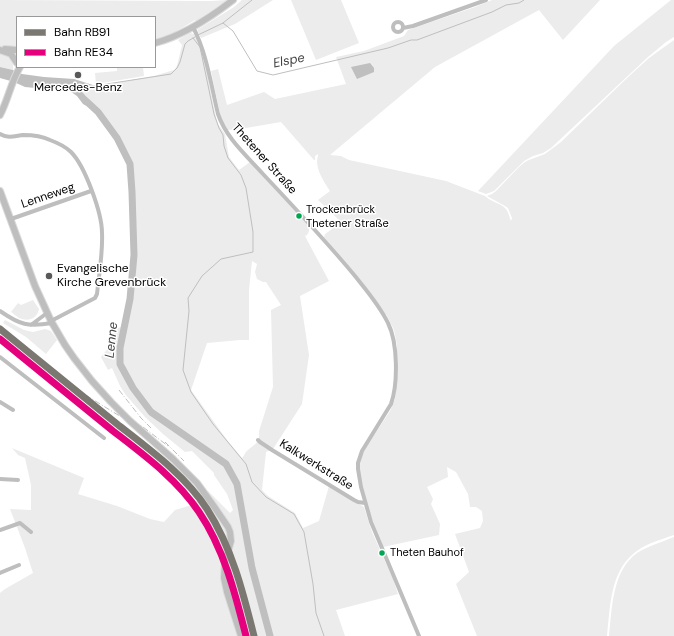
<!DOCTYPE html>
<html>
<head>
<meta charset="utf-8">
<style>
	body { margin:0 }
	#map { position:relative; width:674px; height:636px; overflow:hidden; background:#fff; font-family:"DM Sans",sans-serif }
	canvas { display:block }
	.legend { position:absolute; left:16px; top:16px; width:140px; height:52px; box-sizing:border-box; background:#fff; border:1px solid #999; margin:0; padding:5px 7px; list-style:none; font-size:12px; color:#000 }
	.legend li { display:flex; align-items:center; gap:8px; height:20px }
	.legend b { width:20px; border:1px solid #999 }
</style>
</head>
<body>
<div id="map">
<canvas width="674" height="636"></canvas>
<ul class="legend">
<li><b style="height:5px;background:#7b7872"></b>Bahn RB91</li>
<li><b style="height:5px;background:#e5007d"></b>Bahn RE34</li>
</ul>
</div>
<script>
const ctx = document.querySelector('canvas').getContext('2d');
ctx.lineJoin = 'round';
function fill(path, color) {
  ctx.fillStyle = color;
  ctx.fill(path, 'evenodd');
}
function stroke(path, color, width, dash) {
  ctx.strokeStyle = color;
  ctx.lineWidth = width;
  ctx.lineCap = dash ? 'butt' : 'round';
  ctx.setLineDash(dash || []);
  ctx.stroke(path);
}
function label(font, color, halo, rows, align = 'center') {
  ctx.font = font + ' "DM Sans",sans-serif';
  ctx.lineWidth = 3;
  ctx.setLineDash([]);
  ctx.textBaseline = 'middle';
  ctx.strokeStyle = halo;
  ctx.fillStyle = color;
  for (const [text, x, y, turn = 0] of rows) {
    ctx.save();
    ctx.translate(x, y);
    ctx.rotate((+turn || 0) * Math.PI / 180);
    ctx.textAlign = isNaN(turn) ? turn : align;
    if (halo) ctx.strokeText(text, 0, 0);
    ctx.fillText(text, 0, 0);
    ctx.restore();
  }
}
const green = new Path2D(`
	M 0,0 L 212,1 L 227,0 L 196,21 L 195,20 L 172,34 L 155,40 L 155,17 L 17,17 L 17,49 L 15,49 L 0,47 Z
	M 242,0 L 273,0 L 235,24 L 201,38 L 197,30 L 234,7 Z
	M 291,0 L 341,0 L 359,43 L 316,60 Z
	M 492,0 L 600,0 L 563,40 L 539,10 L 435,67 L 330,155 L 341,156 L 349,160 L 446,181 L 485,196 C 491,202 500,203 505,208 C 509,212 509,217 511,221 L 512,218 L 508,208 L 505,206 L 487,196 L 492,194 L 496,191 L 519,167 L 525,162 L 529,160 L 545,154 L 561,142 L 627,78 L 649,58 L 674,40 L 674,535 C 660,540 643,544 632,555 C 610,574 610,609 607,636 L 477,636 L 456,584 L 469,572 L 455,534 L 480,528 L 483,521 L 482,511 L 476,507 L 470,507 L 468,494 L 456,472 L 447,467 L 448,477 L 427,487 L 433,499 L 431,504 L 440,524 L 439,535 L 383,547 L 369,511 L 360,477 L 360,464 L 361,457 L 367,446 L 390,411 L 395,399 L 397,378 L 397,345 L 394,330 L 387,316 L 324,237 L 325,234 L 335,227 L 341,222 L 318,200 L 330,191 C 324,182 314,167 318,156 L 318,154 L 315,156 L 315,160 L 314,160 L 281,122 L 246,128 L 228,130 L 221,119 L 211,71 L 218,69 L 227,105 L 264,92 L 275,99 L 346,84 L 336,57 L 364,51 L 404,36 L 408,30 L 475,7 Z
	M 671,0 L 674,0 L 674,37 L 666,42 L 648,57 L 551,148 L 543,153 L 533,156 L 524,161 L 494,191 L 486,194 L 478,191 L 614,46 Z
	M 190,33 L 194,34 C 207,60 210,90 216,117 L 218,124 L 225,134 L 229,157 L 239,170 L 250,162 L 308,225 C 310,230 309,234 305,236 L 306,238 L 329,281 L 300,296 L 309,355 L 302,404 L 273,449 L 266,452 L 262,490 L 268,496 L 295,513 L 303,528 L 319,521 L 329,486 L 364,507 L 372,532 L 393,579 L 398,594 L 336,610 L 345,636 L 0,636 L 0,593 L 5,589 L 33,573 L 25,548 L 10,509 L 31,510 L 31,485 L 25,458 L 18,455 L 12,448 L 84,478 L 78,494 L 117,506 L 150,519 L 164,522 L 175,510 L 192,505 L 208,491 L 230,513 L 233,510 L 227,494 L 214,475 L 214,473 L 192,451 L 185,452 L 163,434 L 145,417 L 125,394 L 120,386 L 112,368 L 108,370 L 101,357 L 110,346 L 114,330 L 125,325 L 128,320 L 133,298 L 131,167 L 121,148 L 94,110 L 85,95 L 78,89 L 86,89 L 96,86 L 154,76 L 174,70 L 177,66 L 182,45 L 178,40 ZM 252,261 L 257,264 L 255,272 L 257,279 L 263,282 L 266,282 L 281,305 L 271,310 L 273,387 L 259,431 C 260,443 256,443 248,450 C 245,452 244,456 242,458 L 227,440 L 191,390 L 207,343 L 240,340 L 249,340 L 249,290 Z
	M 0,53 C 10,56 14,59 13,70 L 0,67 Z
	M 117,67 L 143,67 L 144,76 L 96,84 L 95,73 L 117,71 Z
	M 33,300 L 39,309 C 37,319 28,322 19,318 C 16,316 13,313 11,312 L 18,303 L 21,305 Z
	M 5,320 L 24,330 L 33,332 L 45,329 L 51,331 L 57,340 L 46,354 L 26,337 L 3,323 Z
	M 674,537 L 674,636 L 609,636 C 612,609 612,571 637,553 C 648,546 662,542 674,537 Z`);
const water = new Path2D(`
	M 370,63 L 374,68 L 374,72 L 357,79 L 351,67 Z
	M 0,67 L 13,70 L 22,74 L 44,77 L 74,79 L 96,86 L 86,89 L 79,89 L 85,95 L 94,110 L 83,104 L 77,96 L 64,87 L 60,86 L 46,89 L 25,87 L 14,82 L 0,78 Z`);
const stream = new Path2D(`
	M 223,23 L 252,0
	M 198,35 L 223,23 L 233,31 L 257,71 L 273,75 L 388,48 L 411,40 L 417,40 L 492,12 L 506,5 L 519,3 L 524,0
	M 193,38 L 200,47 L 214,114 L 219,128 L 223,135 L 224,146 L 228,158 L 241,175 L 246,188 L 253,232 L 253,252 L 221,259 L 202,276 L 188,298 L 189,311 L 183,370 L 191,392 L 213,424 L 246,464 L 252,482 L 266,497 L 294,514 L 304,532 L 313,584 L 316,613 L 324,636
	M 94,86 L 171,74 L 177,68 L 180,62 L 185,44 L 188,41 L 195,37`);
const river = new Path2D(`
	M 85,100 L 98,112 L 117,138 L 130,164 L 132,192 L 134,255 L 130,299 L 120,348 L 120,364 L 133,388 L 151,412 L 226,464 L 237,484 L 252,568 L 270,636`);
const street = new Path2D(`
	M393 27a5 5 0 1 1 10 0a5 5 0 1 1-10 0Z
	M 193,27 C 207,54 211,85 218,114 C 226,138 247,156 263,174 C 295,208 326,241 355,276 C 367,291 380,306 388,323 C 398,343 398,384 391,404 L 362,451 L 358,463 L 358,469 L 361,487 L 371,522 L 419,636
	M 403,28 L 413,26 L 486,0
	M 0,134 C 8,139 15,136 23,135 C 32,135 42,136 50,140 C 58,143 65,146 71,152 C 85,166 102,213 102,233 C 103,252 99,275 97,294 L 95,298 L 51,321
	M 11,219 L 91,191
	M 0,311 C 20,325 28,327 52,323
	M 31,325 L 47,313
	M 0,357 L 104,438
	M 0,402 L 13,410
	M 258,440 L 260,442 L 272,450 L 354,500 L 358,502 L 365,503
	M 0,479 L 18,480
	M 0,530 L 20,523 L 31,532
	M 0,573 L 19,565`);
const primary = new Path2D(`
	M 155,43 C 182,36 211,17 233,0
	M 5,49 L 17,50
	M 0,50 L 11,54 L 17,63
	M 0,115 C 8,100 11,82 20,67
	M 0,191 L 35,286 L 51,321 L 65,345 L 74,358 L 92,381 L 111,402 L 130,421 L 173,459 L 197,483 L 213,505 L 228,527 L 230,532 L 231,541 L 225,562 L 224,578 L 227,592 L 241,636`);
const rail = new Path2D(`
	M 0,326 L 84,394 L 118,415 L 143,427 L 168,446
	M 119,390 L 141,418 L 151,428
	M 165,442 L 184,461`);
const rail1 = new Path2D(`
	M 0,329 C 39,361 78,392 117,424 C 149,449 185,475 207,509 C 232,548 243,592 254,636`);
const rail2 = new Path2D(`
	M 0,339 C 38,370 75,400 113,431 C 144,455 177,479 199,512 C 224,549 235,593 246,636`);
const markers = [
	[78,75,4,"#595959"],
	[299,216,3.5,"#00a651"],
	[49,276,4,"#595959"],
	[382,553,3.5,"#00a651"]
];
const busNames = [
	["Trockenbrück",306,210],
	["Thetener Straße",306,224],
	["Theten Bauhof",390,553]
];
const poiNames = [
	["Mercedes-Benz",78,88],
	["Evangelische",57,269,"left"],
	["Kirche Grevenbrück",57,283,"left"]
];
const streetNames = [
	["Thetener Straße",264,159,48],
	["Lenneweg",48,196,-19],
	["Kalkwerkstraße",316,465,32]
];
const waterNames = [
	["Elspe",289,61,-11],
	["Lenne",112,340,-84]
];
fill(green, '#ececec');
fill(water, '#bfbfbf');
stroke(stream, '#bfbfbf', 1);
stroke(river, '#bfbfbf', 7);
stroke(primary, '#dbdbdb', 8);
stroke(street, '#bebebe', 4);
stroke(primary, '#bebebe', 6);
stroke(rail, '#bebebe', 1, [6, 2, 1, 2]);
stroke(rail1, '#7b7872', 7);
stroke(rail2, '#e5007d', 7);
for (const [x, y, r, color] of markers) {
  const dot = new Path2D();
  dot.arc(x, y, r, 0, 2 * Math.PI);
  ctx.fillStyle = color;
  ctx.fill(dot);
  stroke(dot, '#fff', 1.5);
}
label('11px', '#000', '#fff', busNames, 'left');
label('12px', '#000', '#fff', poiNames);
label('12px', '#000', '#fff', streetNames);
label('italic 13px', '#444', '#fff', waterNames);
</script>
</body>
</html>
